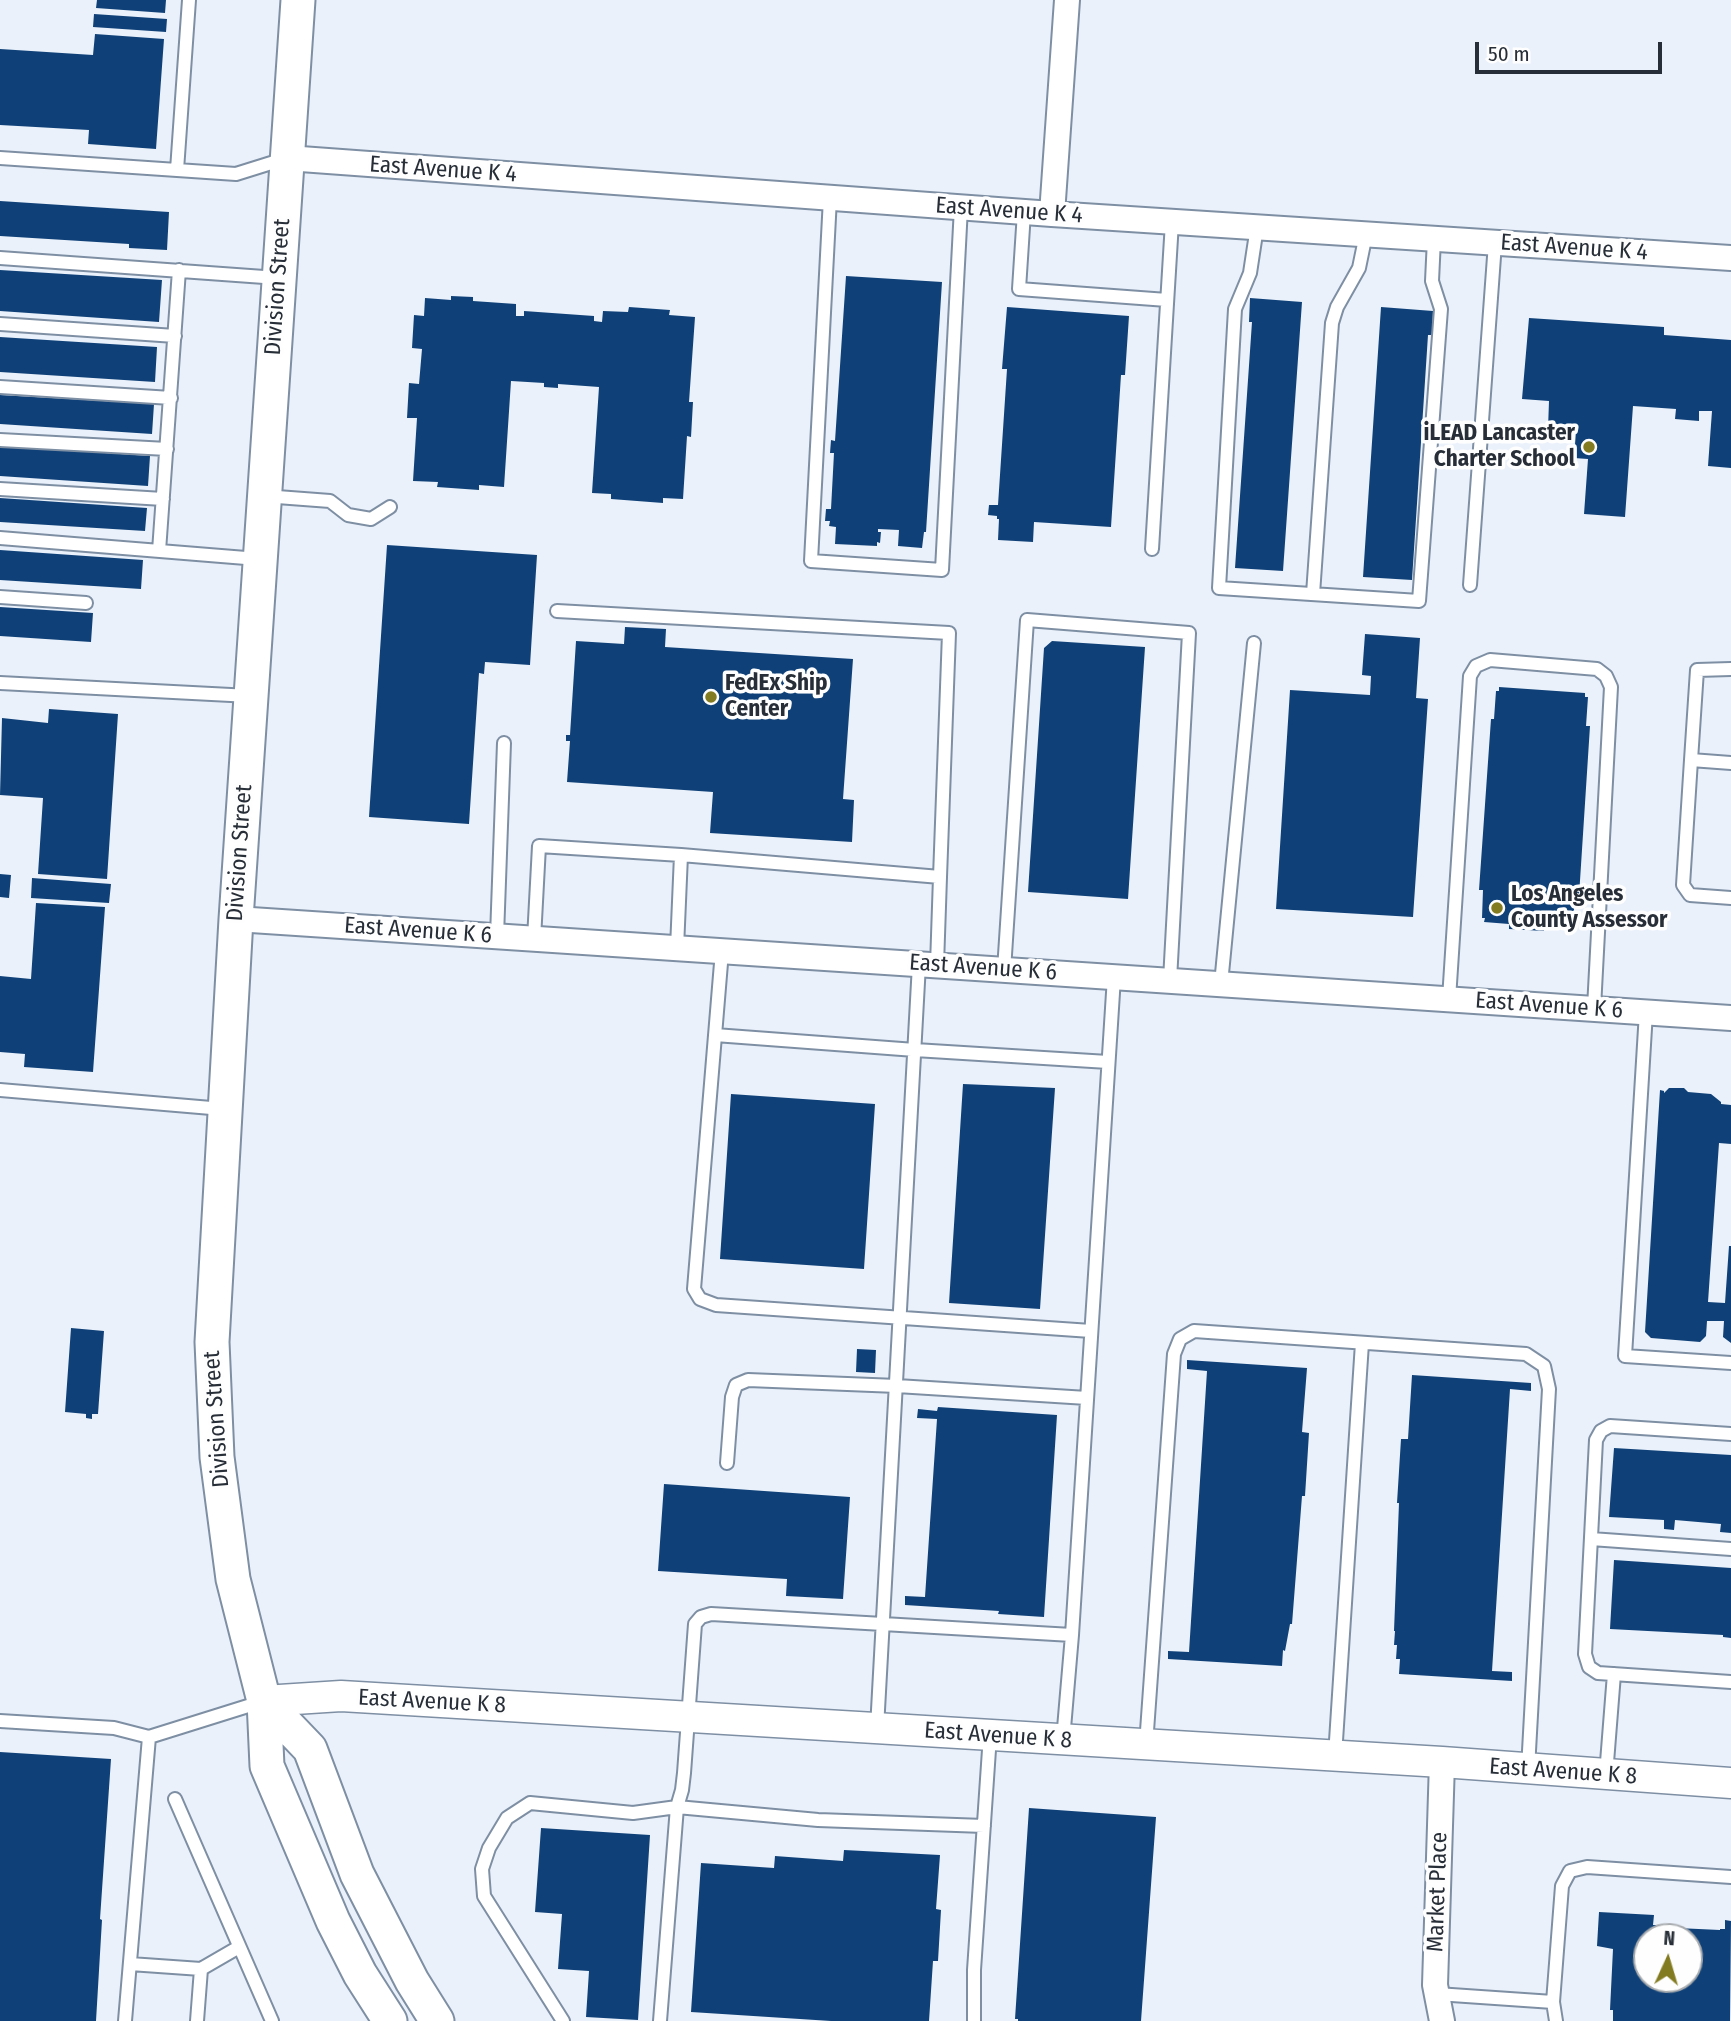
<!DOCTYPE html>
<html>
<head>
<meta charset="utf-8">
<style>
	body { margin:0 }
	#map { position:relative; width:1731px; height:2021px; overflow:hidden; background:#eaf1fb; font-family:"Fira Sans Condensed",sans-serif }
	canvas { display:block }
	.north { position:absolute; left:1633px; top:1923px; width:70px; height:70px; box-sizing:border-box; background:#fefefe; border:2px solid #a8abae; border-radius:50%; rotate:4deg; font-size:19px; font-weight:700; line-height:28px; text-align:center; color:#272e37 }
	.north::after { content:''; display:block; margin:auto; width:24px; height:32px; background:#837b21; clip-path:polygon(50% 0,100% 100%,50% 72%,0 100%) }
	.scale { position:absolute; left:1475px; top:42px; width:187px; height:32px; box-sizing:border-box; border:4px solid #272e37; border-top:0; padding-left:9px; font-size:21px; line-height:24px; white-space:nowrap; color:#272e37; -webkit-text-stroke:5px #fefefe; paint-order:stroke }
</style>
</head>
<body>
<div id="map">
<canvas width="1731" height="2021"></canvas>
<div class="north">N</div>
<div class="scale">50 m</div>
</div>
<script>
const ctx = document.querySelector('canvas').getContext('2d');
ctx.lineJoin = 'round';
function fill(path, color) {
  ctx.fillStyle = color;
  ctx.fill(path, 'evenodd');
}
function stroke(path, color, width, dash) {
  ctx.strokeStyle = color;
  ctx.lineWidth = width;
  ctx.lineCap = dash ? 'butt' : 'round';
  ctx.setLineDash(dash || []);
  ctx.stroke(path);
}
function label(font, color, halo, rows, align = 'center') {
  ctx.font = font + ' "Fira Sans Condensed",sans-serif';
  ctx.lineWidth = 7;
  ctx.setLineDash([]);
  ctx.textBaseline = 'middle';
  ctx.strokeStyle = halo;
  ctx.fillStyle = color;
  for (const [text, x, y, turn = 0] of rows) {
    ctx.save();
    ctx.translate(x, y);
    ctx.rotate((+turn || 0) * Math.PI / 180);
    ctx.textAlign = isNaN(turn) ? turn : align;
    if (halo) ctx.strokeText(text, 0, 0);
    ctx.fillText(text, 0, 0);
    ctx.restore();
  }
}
const building = new Path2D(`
	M 97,0 L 166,0 L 165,13 L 96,8 Z
	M 94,14 L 167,19 L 166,32 L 93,27 Z
	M 95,34 L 164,39 L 156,149 L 88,144 L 89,130 L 0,125 L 0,49 L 93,55 Z
	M 0,201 L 169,212 L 167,250 L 129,248 L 129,244 L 0,236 Z
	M 0,270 L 162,280 L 159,322 L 0,311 Z
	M 846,276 L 942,282 L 926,532 L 924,532 L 922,548 L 898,546 L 899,530 L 878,529 L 878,532 L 881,532 L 880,543 L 877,542 L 877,546 L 835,544 L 836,527 L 829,526 L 830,521 L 825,521 L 826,509 L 831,509 L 834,453 L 830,453 L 831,440 L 835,441 Z
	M 451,296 L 473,297 L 473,301 L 516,304 L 516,316 L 524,316 L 524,311 L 594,316 L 594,321 L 602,322 L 603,311 L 628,312 L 629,307 L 670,310 L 669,315 L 695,317 L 689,402 L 693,402 L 691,437 L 687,436 L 683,499 L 663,498 L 663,503 L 611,499 L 611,494 L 592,493 L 599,387 L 558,384 L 558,388 L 544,387 L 544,383 L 511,381 L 504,487 L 479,485 L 479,490 L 437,487 L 438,482 L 413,481 L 417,418 L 407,418 L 409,383 L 419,384 L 422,349 L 412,348 L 414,315 L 424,316 L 425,298 L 451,300 Z
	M 1250,298 L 1302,302 L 1283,571 L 1235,568 L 1252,322 L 1249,322 Z
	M 1007,307 L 1129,316 L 1125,375 L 1121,375 L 1111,527 L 1034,522 L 1033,542 L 998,540 L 999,519 L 997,519 L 997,516 L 988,515 L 989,505 L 998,505 L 1007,369 L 1002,369 Z
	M 1381,307 L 1433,311 L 1432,335 L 1428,335 L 1412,580 L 1363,577 Z
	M 1529,318 L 1664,327 L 1664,335 L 1731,340 L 1731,468 L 1708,466 L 1712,411 L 1699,411 L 1699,421 L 1675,419 L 1676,409 L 1633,406 L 1625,517 L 1584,514 L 1588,459 L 1574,458 L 1576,431 L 1548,429 L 1549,401 L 1522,399 Z
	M 0,337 L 157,347 L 155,382 L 0,372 Z
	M 0,395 L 154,404 L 152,434 L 0,424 Z
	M 0,446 L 150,456 L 148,486 L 0,476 Z
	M 0,498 L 147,508 L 145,531 L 0,522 Z
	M 387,545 L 537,555 L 530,665 L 485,662 L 484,674 L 479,673 L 469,824 L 369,817 Z
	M 0,550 L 143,560 L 141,589 L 0,580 Z
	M 0,607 L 93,613 L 91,642 L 0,636 Z
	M 625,627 L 666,629 L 665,647 L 853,659 L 843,799 L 854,800 L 852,842 L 710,833 L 713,792 L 567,782 L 570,741 L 566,741 L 566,735 L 570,735 L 576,641 L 624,644 Z
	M 1365,634 L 1420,638 L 1416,698 L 1428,699 L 1413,917 L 1276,909 L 1290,690 L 1370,695 L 1371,676 L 1362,675 Z
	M 1052,641 L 1145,647 L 1128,899 L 1028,892 L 1044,648 Z
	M 1499,687 L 1585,693 L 1585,697 L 1588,697 L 1586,726 L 1590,726 L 1579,896 L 1575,896 L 1573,923 L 1570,923 L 1570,928 L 1544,926 L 1544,931 L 1509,929 L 1509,924 L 1484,922 L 1485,918 L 1482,918 L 1483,890 L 1479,890 L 1491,719 L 1494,719 L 1496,691 L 1499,691 Z
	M 49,709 L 118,714 L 107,879 L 38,874 L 43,798 L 0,795 L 2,718 L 48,723 Z
	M 0,874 L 11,875 L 9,898 L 0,897 Z
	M 32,878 L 111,884 L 109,903 L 31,898 Z
	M 36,903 L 105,907 L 93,1072 L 24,1067 L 25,1054 L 0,1052 L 0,976 L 31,979 Z
	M 963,1084 L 1055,1088 L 1040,1309 L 949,1303 Z
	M 1669,1088 L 1684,1088 L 1688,1092 L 1711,1094 L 1721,1102 L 1721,1104 L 1731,1105 L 1731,1144 L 1719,1143 L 1708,1302 L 1725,1303 L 1729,1246 L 1731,1246 L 1731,1343 L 1723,1337 L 1724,1321 L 1707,1321 L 1706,1336 L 1700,1342 L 1651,1338 L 1645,1332 L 1660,1090 L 1664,1091 L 1664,1093 Z
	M 731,1094 L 875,1104 L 864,1269 L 720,1259 Z
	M 71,1328 L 104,1331 L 98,1414 L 92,1414 L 92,1419 L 86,1418 L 86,1414 L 65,1412 Z
	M 857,1349 L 876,1350 L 875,1373 L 856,1372 Z
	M 1187,1360 L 1307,1368 L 1302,1432 L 1309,1433 L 1305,1496 L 1302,1496 L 1292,1624 L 1290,1624 L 1285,1651 L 1283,1650 L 1282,1666 L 1168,1659 L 1168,1651 L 1189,1652 L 1207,1371 L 1187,1369 Z
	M 1412,1375 L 1531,1383 L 1531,1391 L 1510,1389 L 1492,1671 L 1512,1672 L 1512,1681 L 1399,1674 L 1400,1659 L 1396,1659 L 1397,1645 L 1394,1645 L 1395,1631 L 1394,1631 L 1399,1503 L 1397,1503 L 1401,1439 L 1408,1439 Z
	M 938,1407 L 1057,1415 L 1044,1617 L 998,1614 L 999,1611 L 905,1605 L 905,1596 L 925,1597 L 937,1419 L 917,1418 L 918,1409 L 937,1411 Z
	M 1614,1448 L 1731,1455 L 1731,1533 L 1720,1532 L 1721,1524 L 1675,1520 L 1674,1530 L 1664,1529 L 1664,1520 L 1609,1517 Z
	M 664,1484 L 850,1497 L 843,1599 L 786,1596 L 787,1579 L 658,1571 Z
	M 1614,1560 L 1731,1568 L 1731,1638 L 1723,1637 L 1723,1635 L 1610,1629 Z
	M 0,1752 L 111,1759 L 100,1919 L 102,1920 L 96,2021 L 0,2021 Z
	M 1029,1808 L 1156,1817 L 1141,2021 L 1018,2021 L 1018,2019 L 1015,2019 Z
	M 541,1828 L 650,1835 L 638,2020 L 586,2017 L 589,1971 L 558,1969 L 562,1914 L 535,1912 Z
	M 844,1850 L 940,1855 L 936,1909 L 941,1910 L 938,1961 L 933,1961 L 929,2021 L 831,2021 L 691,2012 L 701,1863 L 774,1868 L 775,1856 L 843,1861 Z
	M 1599,1912 L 1654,1915 L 1653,1925 L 1656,1925 L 1656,1927 L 1720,1930 L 1720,1929 L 1725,1929 L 1725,1920 L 1731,1921 L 1730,2021 L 1613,2021 L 1613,2010 L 1610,2010 L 1613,1949 L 1597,1946 ZM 1647,1937 L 1689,1937 L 1689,1979 L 1647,1979 Z`);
const service = new Path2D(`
	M 0,158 L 236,174 L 284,159
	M 177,170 L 189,0
	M 830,198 L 811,561 L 942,570 L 961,207
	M 1024,212 L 1019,289 L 1167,300
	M 1257,227 L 1250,273 L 1235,309 L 1219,588 L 1419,601 L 1441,309 L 1432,281 L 1434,239
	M 0,258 L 278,278
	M 0,324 L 175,336
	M 0,387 L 171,398
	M 0,440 L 167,449
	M 0,489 L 163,499
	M 264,496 L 330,501 L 348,515 L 371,519 L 390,507
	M 0,538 L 258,559
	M 1152,549 L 1172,222
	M 159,551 L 179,270
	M 1470,585 L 1495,243
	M 1313,594 L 1332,323 L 1337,307 L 1359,268 L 1366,234
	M 0,597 L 86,603
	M 557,611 L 949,633 L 940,877
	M 1731,669 L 1697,670 L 1691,760 L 1731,763
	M 0,683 L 250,696
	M 1691,760 L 1683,885 L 1690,895 L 1731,898
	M 681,855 L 940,877 L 937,965
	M 497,936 L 504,743
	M 534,939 L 539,846 L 681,855 L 677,948
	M 722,951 L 694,1289 L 700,1299 L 716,1305 L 1091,1331
	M 1004,970 L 1027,620 L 1189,633 L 1170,980
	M 1221,984 L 1254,643
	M 1449,999 L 1470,676 L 1476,666 L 1490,660 L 1597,669 L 1606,676 L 1611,687 L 1594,1008
	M 1646,1012 L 1625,1356 L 1731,1363
	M 715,1035 L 915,1050 L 1108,1062
	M 0,1090 L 223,1109
	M 1731,1434 L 1610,1426 L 1601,1431 L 1596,1440 L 1585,1654 L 1589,1667 L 1598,1673 L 1731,1682
	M 727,1463 L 732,1397 L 736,1385 L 748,1380 L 897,1386 L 1087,1398
	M 1591,1539 L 1731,1549
	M 1072,1635 L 1114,977
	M 0,1721 L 114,1728 L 149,1737 L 264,1701
	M 877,1728 L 919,964
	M 1146,1745 L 1174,1354 L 1180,1339 L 1194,1331 L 1526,1354 L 1544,1366 L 1549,1389 L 1528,1769
	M 1335,1756 L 1362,1343
	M 1606,1775 L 1614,1674
	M 175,1799 L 272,2021
	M 130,1964 L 201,1969 L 239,1947
	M 1437,1994 L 1553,2002 L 1562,1886 L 1570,1871 L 1587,1867 L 1731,1877
	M 1553,2002 L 1556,2021
	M 125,2021 L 149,1737
	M 197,2021 L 201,1969
	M 563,2021 L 484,1896 L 482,1869 L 489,1848 L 507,1818 L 530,1803 L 633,1813 L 677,1807 L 682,1790 L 684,1773 L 695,1624 L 701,1617 L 711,1614 L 1072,1635 L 1063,1740
	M 660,2021 L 677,1807 L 818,1820 L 984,1826
	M 974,2021 L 974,1970 L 990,1735`);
const minor = new Path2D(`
	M 287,158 L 1052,214 L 1731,258
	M 1052,214 L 1067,0
	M 236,919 L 1731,1018
	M 1442,2021 L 1435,1985 L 1442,1762`);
const tertiary = new Path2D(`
	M 264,1701 L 341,1696 L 1442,1762 L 1731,1783`);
const secondary = new Path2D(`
	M 298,0 L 236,919 L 212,1342 L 217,1457 L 233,1579 L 264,1701 L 267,1766 L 333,1921 L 360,1974 L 390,2021
	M 264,1701 L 310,1749 L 357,1874 L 412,1981 L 437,2021`);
const markers = [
	[1589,447,7,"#837b21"],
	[711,697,7,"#837b21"],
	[1497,908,7,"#837b21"]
];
const streetNames = [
	["East Avenue K 4",443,170,4],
	["East Avenue K 4",1009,211,4],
	["East Avenue K 4",1574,248,4],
	["Division Street",278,287,-86],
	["Division Street",240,853,-86],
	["East Avenue K 6",418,931,4],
	["East Avenue K 6",983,968,4],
	["East Avenue K 6",1549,1006,4],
	["Division Street",217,1419,-94],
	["East Avenue K 8",432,1702,3],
	["East Avenue K 8",998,1736,4],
	["East Avenue K 8",1563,1772,4],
	["Market Place",1438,1892,-88]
];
const poiNames = [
	["iLEAD Lancaster",1575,434,"right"],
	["Charter School",1575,460,"right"],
	["FedEx Ship",725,684],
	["Center",725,710],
	["Los Angeles",1511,895],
	["County Assessor",1511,921]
];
fill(building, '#0f4178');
stroke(service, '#7e8fa4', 16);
stroke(minor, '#7e8fa4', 28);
stroke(tertiary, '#7e8fa4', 33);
stroke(secondary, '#7e8fa4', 37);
stroke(service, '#fff', 12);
stroke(minor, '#fff', 24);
stroke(tertiary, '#fff', 30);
stroke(secondary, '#fff', 33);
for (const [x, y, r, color] of markers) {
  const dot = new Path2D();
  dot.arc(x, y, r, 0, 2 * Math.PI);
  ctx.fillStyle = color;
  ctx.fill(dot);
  stroke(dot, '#fefefe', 2.5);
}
label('23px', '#272e37', '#fefefe', streetNames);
label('bold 23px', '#272e37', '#fefefe', poiNames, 'left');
</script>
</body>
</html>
